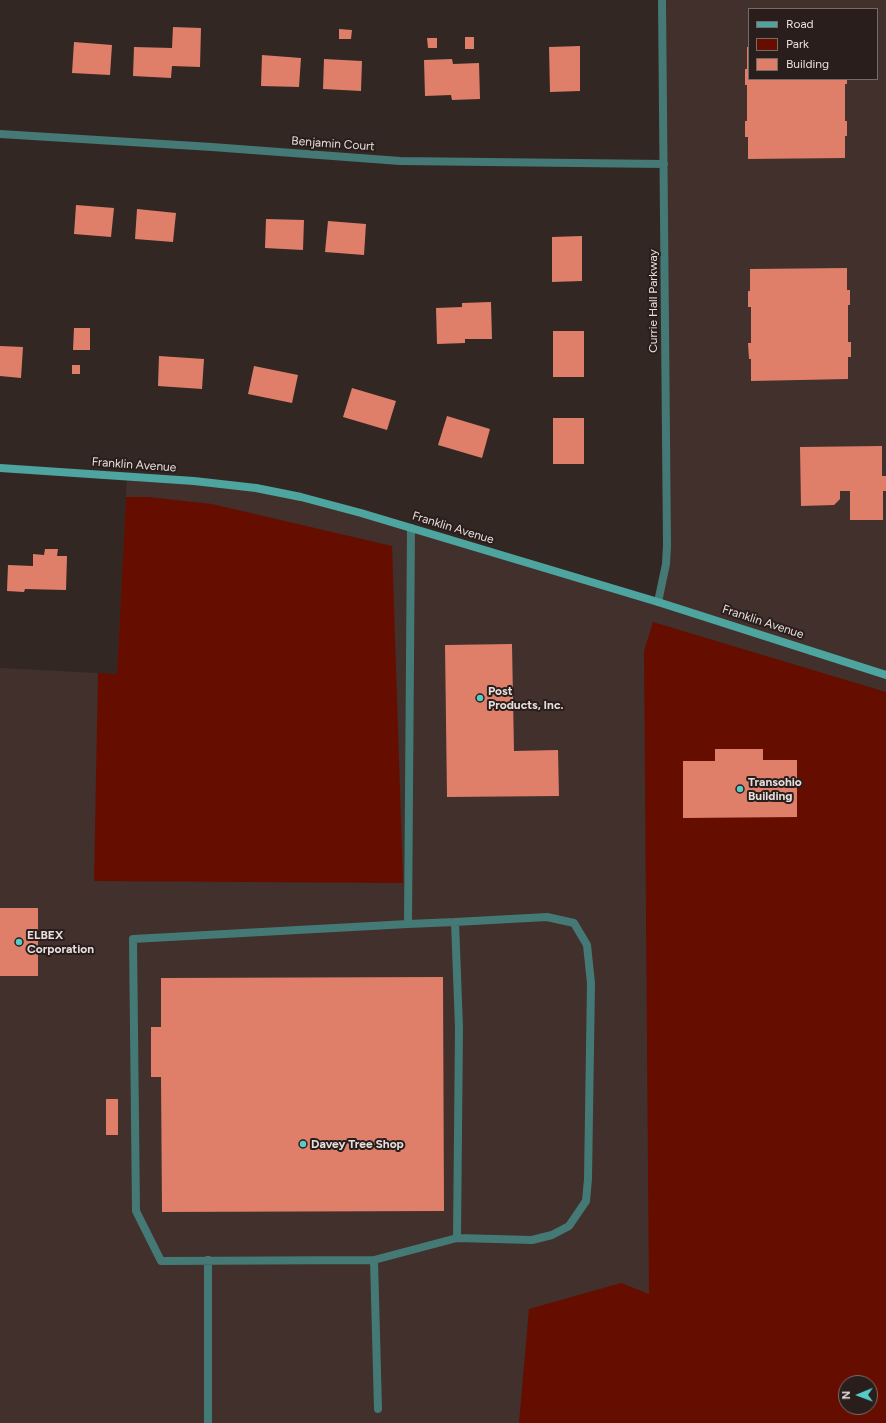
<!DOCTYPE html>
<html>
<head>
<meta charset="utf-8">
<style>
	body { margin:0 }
	#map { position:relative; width:886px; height:1423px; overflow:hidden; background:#332724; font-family:Figtree,sans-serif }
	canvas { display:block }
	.legend { position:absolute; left:748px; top:8px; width:130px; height:72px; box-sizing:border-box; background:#291e1b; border:1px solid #756b69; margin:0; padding:5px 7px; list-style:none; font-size:12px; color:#e7dfdd }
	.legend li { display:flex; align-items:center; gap:8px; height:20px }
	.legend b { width:20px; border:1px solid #756b69 }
	.north { position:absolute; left:838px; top:1375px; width:40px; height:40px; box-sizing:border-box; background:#291e1b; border:1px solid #756b69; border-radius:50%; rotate:269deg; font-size:11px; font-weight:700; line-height:16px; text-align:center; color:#e7dfdd }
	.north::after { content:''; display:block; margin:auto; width:14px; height:18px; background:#55cdc6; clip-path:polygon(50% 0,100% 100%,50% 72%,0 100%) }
</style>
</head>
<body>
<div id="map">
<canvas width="886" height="1423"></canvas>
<ul class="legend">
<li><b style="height:5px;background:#4ea59f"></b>Road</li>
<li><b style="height:11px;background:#650e00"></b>Park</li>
<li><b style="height:11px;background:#df7f6a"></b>Building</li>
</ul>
<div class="north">N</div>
</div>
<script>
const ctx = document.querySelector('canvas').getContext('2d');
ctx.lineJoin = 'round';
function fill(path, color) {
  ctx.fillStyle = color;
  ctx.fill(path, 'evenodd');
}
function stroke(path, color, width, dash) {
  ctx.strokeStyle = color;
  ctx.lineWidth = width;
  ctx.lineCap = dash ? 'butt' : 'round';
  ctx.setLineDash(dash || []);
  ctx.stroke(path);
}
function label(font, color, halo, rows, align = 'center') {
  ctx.font = font + ' Figtree,sans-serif';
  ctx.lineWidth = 4;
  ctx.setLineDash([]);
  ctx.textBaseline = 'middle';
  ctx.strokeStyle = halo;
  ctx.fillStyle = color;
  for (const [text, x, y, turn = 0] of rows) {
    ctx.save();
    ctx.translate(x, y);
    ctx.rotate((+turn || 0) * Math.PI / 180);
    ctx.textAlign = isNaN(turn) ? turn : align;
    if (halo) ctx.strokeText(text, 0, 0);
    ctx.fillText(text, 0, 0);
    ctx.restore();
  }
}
const built = new Path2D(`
	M 662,0 L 886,0 L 886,896 L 646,895 L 651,1423 L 0,1423 L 0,668 L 117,674 L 127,476 L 301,497 L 658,601 L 666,564 ZM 749,9 L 877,9 L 877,79 L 749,79 Z`);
const green = new Path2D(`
	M 126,497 L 148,497 L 212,504 L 392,546 L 403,883 L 94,881 L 98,673 L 117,674 Z
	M 653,622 L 886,692 L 886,1423 L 519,1423 L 529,1309 L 621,1283 L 649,1294 L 644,651 ZM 846,1383 L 870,1383 L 870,1407 L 846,1407 Z`);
const building = new Path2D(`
	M 173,27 L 201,28 L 200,67 L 172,66 L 171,78 L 133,76 L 134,47 L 172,48 Z
	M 339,29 L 352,30 L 351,39 L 339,39 Z
	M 465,37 L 474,37 L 474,49 L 465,49 Z
	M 427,38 L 437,38 L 437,48 L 428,48 Z
	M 74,42 L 112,45 L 110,75 L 72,73 Z
	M 580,46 L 580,91 L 550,92 L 549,47 Z
	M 747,47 L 749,47 L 749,79 L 847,79 L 847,84 L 845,84 L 845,121 L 847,121 L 847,136 L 845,136 L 845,158 L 748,159 L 748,137 L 745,137 L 745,121 L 747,121 L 747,85 L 745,85 L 745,69 L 747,69 Z
	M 262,55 L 301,58 L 299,87 L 261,86 Z
	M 324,59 L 362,61 L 361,91 L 323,89 Z
	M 452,59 L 453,64 L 479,63 L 480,99 L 452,100 L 451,95 L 425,96 L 424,60 Z
	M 76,205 L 114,208 L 111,237 L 74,234 Z
	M 137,209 L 176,213 L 173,242 L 135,239 Z
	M 266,219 L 304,220 L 303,250 L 265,248 Z
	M 328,221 L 366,224 L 364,255 L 325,252 Z
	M 582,236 L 582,281 L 552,282 L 552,237 Z
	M 847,268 L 847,290 L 850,290 L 850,305 L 848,305 L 848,342 L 851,342 L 851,357 L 848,357 L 848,379 L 751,381 L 751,359 L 749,359 L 748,343 L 751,343 L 751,307 L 748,307 L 748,291 L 750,291 L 750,269 Z
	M 491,302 L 492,339 L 465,339 L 465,343 L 437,344 L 436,308 L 462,307 L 462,303 Z
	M 74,328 L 90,328 L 90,350 L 73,350 Z
	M 553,331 L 584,331 L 584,377 L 553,377 Z
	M 0,346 L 23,347 L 21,378 L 0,376 Z
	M 159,356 L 204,359 L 202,389 L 158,386 Z
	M 72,365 L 80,365 L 80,374 L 72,374 Z
	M 254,366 L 298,375 L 292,403 L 248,394 Z
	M 352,388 L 396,401 L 387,430 L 343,417 Z
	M 447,416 L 490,429 L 482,458 L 438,445 Z
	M 553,418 L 584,418 L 584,464 L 553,464 Z
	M 882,446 L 882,476 L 886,476 L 886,491 L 883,491 L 883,520 L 850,520 L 850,491 L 840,491 L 840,499 L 834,505 L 801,506 L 800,447 Z
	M 45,549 L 58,549 L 57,556 L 67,556 L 66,590 L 25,589 L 24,592 L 7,591 L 8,565 L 33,566 L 33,554 L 44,555 Z
	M 512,644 L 514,751 L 558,750 L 559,796 L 447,797 L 445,645 Z
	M 715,749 L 763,749 L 763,760 L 797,760 L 797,817 L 683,818 L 683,761 L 715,761 Z
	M 0,908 L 38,908 L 38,976 L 0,976 Z
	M 443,977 L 444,1211 L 162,1212 L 161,1077 L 151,1077 L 151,1027 L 161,1027 L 161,978 Z
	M 106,1099 L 118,1099 L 118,1135 L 106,1135 Z`);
const lane = new Path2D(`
	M 455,922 L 547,917 L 574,923 L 587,945 L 591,983 L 588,1179 L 586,1201 L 569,1226 L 552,1235 L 532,1240 L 457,1238
	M 408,924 L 133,939 L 136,1211 L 161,1261 L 374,1260 L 457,1238 L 459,1028 L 455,922 L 408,924 L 411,528
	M 374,1260 L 378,1409
	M 208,1423 L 208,1260`);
const street = new Path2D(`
	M 0,134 L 212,147 L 400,161 L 664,164
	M 658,602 L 666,564 L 667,545 L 662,0`);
const secondary = new Path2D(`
	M 0,468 L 194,481 L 256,488 L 301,497 L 361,513 L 658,602 L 886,675`);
const markers = [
	[480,698,4,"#55cdc6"],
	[740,789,4,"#55cdc6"],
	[19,942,4,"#55cdc6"],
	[303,1144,4,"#55cdc6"]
];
const streetNames = [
	["Benjamin Court",333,144,4],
	["Currie Hall Parkway",653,301,-90],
	["Franklin Avenue",134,465,4],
	["Franklin Avenue",453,528,17],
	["Franklin Avenue",763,622,18]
];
const poiNames = [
	["Post",488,691],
	["Products, Inc.",488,705],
	["Transohio",748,782],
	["Building",748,796],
	["ELBEX",27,935],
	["Corporation",27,949],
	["Davey Tree Shop",311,1144]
];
fill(built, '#41302b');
fill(green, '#650e00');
fill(building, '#df7f6a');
stroke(lane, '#457975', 8);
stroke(street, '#457975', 8);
stroke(secondary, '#4ea59f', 8);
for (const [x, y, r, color] of markers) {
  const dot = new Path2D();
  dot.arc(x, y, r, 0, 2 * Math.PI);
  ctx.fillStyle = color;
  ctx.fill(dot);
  stroke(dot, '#291e1b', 1.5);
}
label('12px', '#e7dfdd', '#291e1b', streetNames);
label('bold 12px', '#e7dfdd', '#291e1b', poiNames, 'left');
</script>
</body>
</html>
